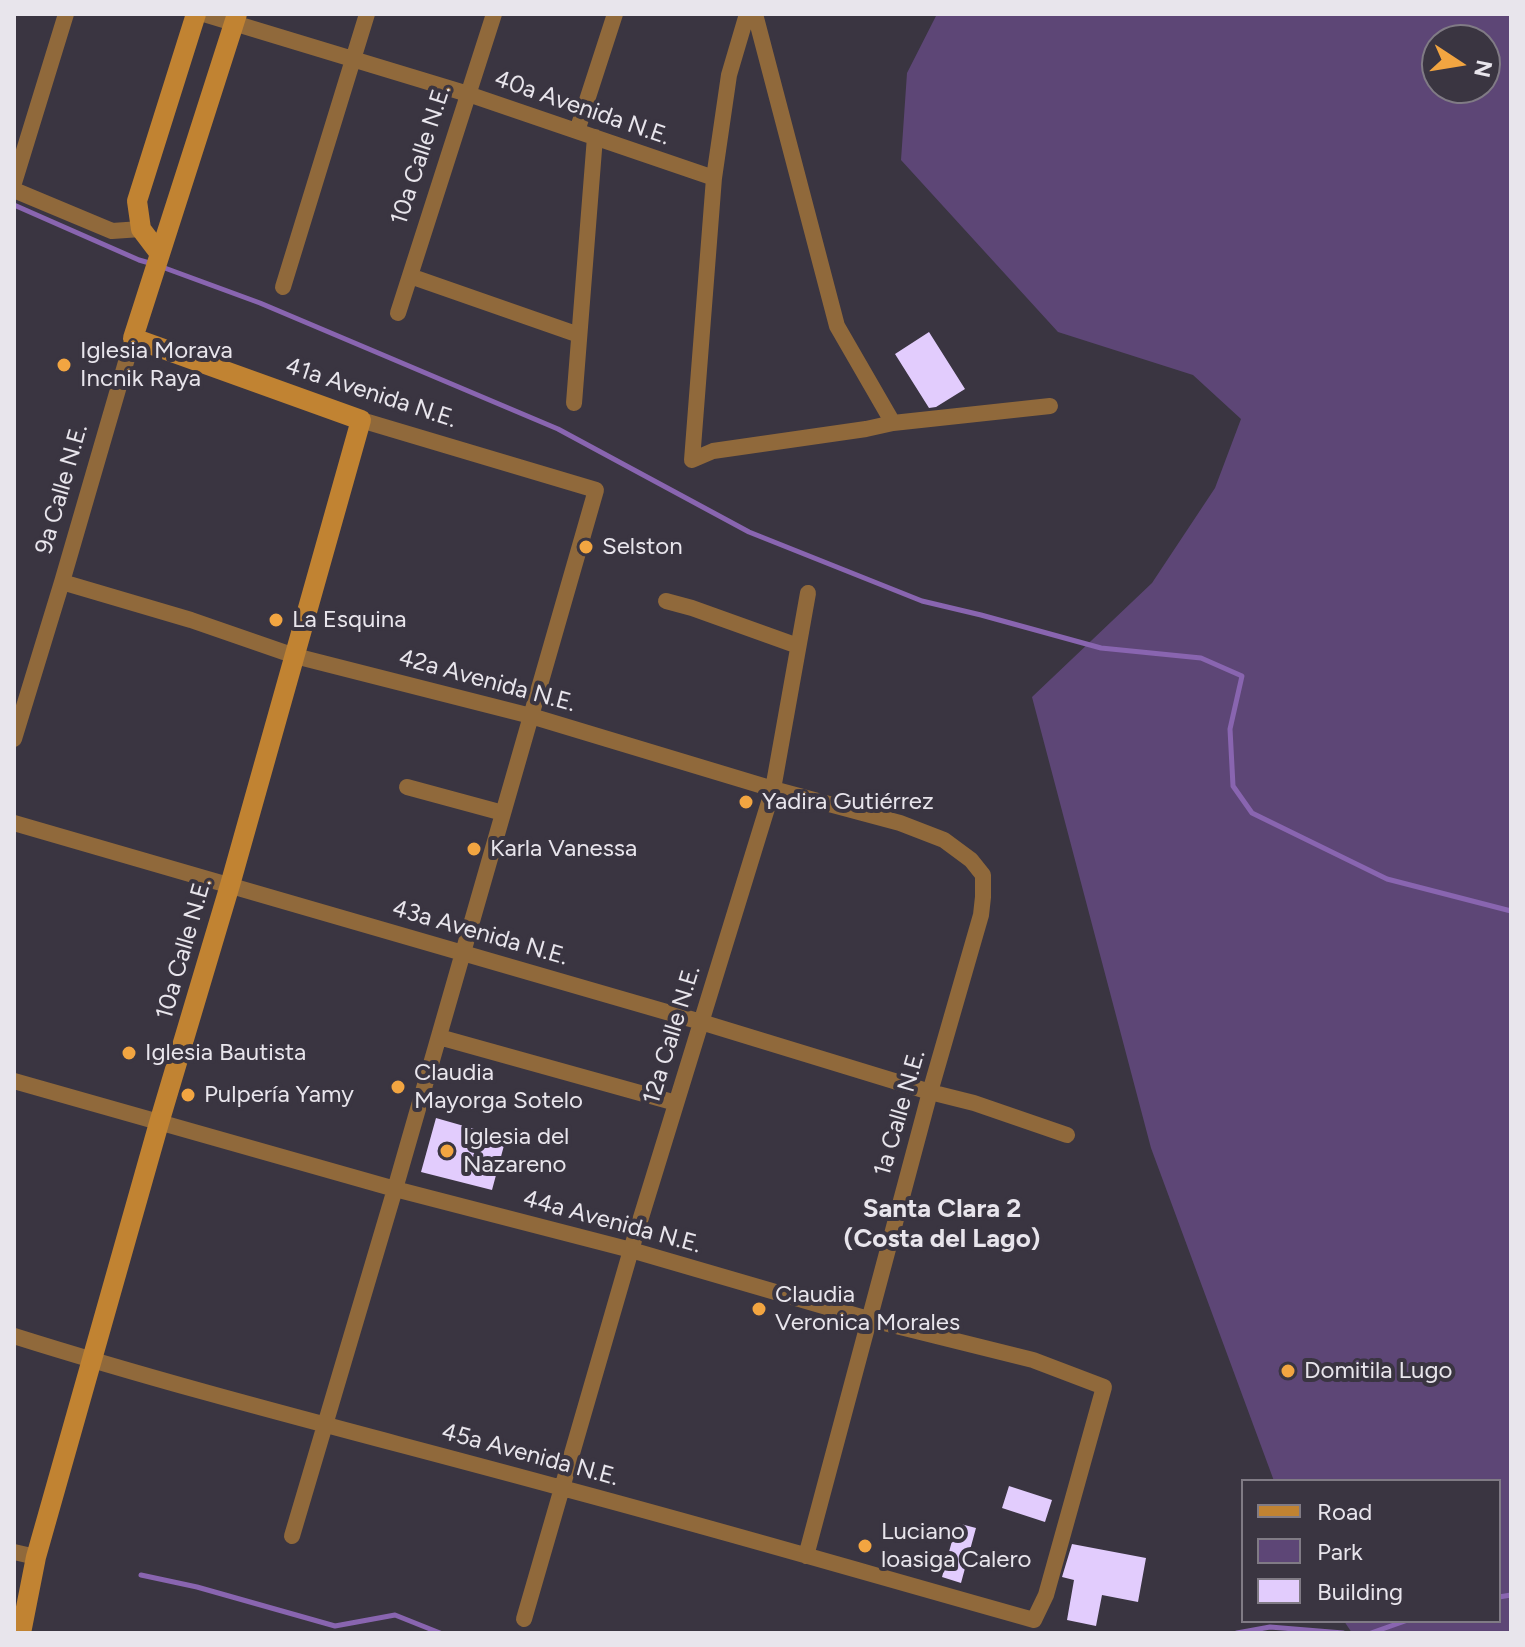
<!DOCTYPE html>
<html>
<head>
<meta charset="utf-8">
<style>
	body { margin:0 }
	#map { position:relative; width:1525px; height:1647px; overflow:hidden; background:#3a3541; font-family:Figtree,sans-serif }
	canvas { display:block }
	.frame { position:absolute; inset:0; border:16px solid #e8e5ec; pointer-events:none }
	.legend { position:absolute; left:1241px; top:1479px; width:260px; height:144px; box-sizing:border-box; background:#3a3541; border:2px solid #807b85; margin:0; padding:10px 14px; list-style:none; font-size:24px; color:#e8e5ec }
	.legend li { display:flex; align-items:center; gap:16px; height:40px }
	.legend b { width:40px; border:2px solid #807b85 }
	.north { position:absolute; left:1421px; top:24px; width:80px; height:80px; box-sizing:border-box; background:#3a3541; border:2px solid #807b85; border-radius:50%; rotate:102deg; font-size:22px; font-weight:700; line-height:32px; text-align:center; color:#e8e5ec }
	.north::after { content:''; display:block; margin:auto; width:28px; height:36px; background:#f2a541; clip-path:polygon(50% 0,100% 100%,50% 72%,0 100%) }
</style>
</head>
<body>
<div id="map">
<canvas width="1525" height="1647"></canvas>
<div class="frame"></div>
<ul class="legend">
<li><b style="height:10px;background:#c18332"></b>Road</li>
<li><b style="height:22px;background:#5d4676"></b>Park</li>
<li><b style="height:22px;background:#e2ccfd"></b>Building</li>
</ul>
<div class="north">N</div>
</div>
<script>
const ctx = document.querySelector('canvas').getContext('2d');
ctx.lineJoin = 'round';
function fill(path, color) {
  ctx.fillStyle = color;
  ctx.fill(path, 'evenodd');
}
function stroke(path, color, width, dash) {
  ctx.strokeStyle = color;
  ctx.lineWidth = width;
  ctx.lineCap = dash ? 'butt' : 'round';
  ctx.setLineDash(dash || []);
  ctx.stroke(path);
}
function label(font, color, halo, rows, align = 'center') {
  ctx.font = font + ' Figtree,sans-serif';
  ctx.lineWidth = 8;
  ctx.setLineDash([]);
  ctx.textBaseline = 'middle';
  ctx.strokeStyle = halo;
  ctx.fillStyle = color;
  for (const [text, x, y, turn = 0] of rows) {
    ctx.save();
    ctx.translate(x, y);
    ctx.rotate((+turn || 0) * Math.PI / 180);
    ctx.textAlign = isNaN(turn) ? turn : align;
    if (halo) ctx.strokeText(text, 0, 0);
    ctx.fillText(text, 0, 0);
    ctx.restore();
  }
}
const green = new Path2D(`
	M 937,14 L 1511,14 L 1511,1633 L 1352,1633 L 1344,1621 L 1499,1621 L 1499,1481 L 1274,1481 L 1151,1148 L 1032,697 L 1152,583 L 1215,488 L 1241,419 L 1193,375 L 1058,332 L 901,160 L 907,73 ZM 1437,40 L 1485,40 L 1485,88 L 1437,88 Z`);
const stream = new Path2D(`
	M 14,205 L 139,260 L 153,264
	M 162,267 L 260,303 L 558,429 L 749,532 L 922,601 L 981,615 L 1101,648 L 1201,658 L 1242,676 L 1230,729 L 1233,786 L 1252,813 L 1387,879 L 1511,911
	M 141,1575 L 197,1587 L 335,1626 L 395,1615 L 440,1633
	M 1499,1597 L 1511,1595
	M 1237,1633 L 1270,1627 L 1343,1633
	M 1371,1633 L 1405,1621`);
const building = new Path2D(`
	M 929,332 L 965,389 L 936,407 L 929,408 L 895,354 Z
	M 436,1118 L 506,1138 L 492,1190 L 421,1172 Z
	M 1009,1486 L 1052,1500 L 1045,1522 L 1002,1508 Z
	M 957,1523 L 976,1528 L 961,1583 L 942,1577 Z
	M 1072,1544 L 1146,1558 L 1138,1602 L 1102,1595 L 1096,1626 L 1067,1620 L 1074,1580 L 1062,1577 Z`);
const street = new Path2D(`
	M 204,14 L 468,94 L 714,178
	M 747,14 L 729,75 L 714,178 L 692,460 L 713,451 L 866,429 L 893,423 L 1050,406
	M 755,14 L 837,326 L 893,423
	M 577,131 L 615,14
	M 14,183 L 66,14
	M 14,190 L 112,231 L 141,229
	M 410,276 L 579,335
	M 283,287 L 367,14
	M 398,313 L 494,14
	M 574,403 L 595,137
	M 62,582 L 191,620 L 295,656 L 531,716 L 773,789 L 900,823 L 944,840 L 971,860 L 983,875 L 983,897 L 981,915 L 930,1092 L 806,1556
	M 666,601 L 692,608 L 798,646
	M 14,739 L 62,582 L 133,338
	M 407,787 L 503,813
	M 14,823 L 701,1022 L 930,1092 L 974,1103 L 1067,1135
	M 439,1037 L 676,1103
	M 14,1081 L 395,1189 L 631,1250 L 868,1319 L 1033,1360 L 1104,1387 L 1046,1595 L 1034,1620 C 877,1576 720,1530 562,1488 C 379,1438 195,1393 14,1336
	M 292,1536 L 395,1189 L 596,490 L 361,420
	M 14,1552 L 36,1557
	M 524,1619 L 631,1250 L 773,789 L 808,593`);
const secondary = new Path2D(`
	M 160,254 L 141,229 L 137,201 L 196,14
	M 21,1633 L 36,1557 L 159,1123 L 230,885 L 361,420 L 133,338 L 237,14`);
const markers = [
	[64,365,8,"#f2a541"],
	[586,547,8,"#f2a541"],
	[276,620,8,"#f2a541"],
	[746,802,8,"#f2a541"],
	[474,849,8,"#f2a541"],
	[129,1053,8,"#f2a541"],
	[398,1087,8,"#f2a541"],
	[188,1095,8,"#f2a541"],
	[447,1151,8,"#f2a541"],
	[759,1309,8,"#f2a541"],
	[1288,1371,8,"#f2a541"],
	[865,1546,8,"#f2a541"]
];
const streetNames = [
	["40a Avenida N.E.",582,108,19],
	["10a Calle N.E.",421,155,-72],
	["41a Avenida N.E.",371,393,18],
	["9a Calle N.E.",62,489,-74],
	["42a Avenida N.E.",487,681,15],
	["43a Avenida N.E.",480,933,16],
	["10a Calle N.E.",184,949,-74],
	["12a Calle N.E.",672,1035,-73],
	["1a Calle N.E.",900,1113,-74],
	["44a Avenida N.E.",612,1222,15],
	["45a Avenida N.E.",530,1455,15]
];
const poiNames = [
	["Iglesia Morava",80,351],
	["Incnik Raya",80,379],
	["Selston",602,547],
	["La Esquina",292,620],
	["Yadira Gutiérrez",762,802],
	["Karla Vanessa",490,849],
	["Iglesia Bautista",145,1053],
	["Claudia",414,1073],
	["Mayorga Sotelo",414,1101],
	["Pulpería Yamy",204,1095],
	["Iglesia del",463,1137],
	["Nazareno",463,1165],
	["Claudia",775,1295],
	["Veronica Morales",775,1323],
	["Domitila Lugo",1304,1371],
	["Luciano",881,1532],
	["loasiga Calero",881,1560]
];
const neighbourhoodNames = [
	["Santa Clara 2",942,1209],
	["(Costa del Lago)",942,1239]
];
fill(green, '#5d4676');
stroke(stream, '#8965b0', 5);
fill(building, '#e2ccfd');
stroke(street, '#90693b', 16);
stroke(secondary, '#c18332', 20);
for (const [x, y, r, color] of markers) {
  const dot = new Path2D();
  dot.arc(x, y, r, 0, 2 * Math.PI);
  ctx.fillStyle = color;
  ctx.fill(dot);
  stroke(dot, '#3a3541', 3);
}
label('24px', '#e8e5ec', '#3a3541', streetNames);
label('24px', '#e8e5ec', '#3a3541', poiNames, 'left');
label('bold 26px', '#e8e5ec', '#3a3541', neighbourhoodNames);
</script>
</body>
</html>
